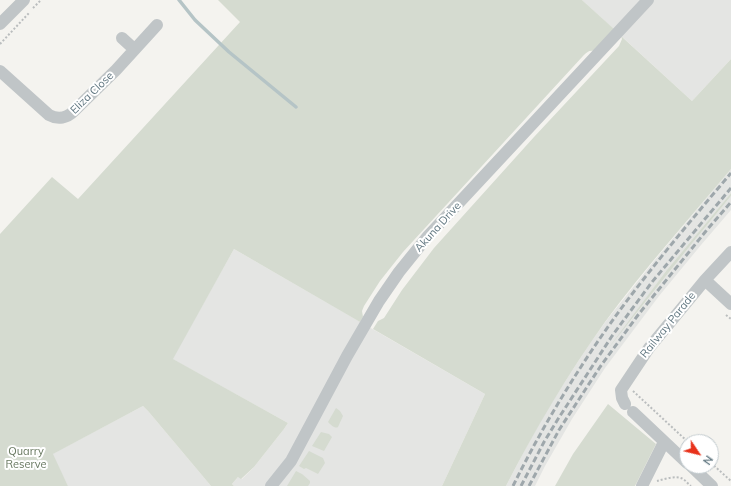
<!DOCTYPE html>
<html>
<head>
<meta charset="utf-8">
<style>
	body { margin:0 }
	#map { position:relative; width:731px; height:486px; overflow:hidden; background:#f4f3ef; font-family:Mulish,sans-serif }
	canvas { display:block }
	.north { position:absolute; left:679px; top:434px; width:40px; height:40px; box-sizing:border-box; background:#fff; border:1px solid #c0c9cd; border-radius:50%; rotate:125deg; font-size:11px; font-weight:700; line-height:16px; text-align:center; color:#617781 }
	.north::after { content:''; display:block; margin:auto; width:14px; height:18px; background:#e8321b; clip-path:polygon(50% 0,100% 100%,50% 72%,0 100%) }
</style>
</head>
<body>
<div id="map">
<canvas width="731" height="486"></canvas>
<div class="north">N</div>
</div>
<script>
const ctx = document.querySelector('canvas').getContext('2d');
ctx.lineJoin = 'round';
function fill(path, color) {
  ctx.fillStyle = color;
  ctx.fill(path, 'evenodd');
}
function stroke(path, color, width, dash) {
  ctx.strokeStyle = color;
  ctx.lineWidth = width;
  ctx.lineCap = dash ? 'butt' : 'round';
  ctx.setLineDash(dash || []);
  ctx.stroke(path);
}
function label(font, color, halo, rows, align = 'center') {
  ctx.font = font + ' Mulish,sans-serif';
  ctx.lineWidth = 4;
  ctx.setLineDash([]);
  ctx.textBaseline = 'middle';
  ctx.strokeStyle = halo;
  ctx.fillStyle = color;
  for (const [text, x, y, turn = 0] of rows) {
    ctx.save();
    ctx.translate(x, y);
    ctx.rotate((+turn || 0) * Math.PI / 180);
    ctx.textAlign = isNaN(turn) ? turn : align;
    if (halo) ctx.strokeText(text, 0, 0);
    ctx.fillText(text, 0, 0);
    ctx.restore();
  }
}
const built = new Path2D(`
	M 582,0 L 731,0 L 731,59 L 692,101 Z
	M 731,169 L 731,193 L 666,271 L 624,329 L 694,241 L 731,196 L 731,210 L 701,245 L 659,296 L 605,368 L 572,419 L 545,466 L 535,486 L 506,486 L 529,442 L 545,413 L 577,363 L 591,342 L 606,321 L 654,261 Z
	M 234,249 L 485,394 L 442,486 L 234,486 L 232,484 L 239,476 L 242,479 L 254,467 L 284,429 L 288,423 L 172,359 Z
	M 143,406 L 148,411 L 211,486 L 68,486 L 52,454 Z`);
const green = new Path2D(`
	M 218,0 L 582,0 L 614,29 L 594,51 C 589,50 587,52 583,56 L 403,252 L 380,281 L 364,306 L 362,311 L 363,317 L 360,322 L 234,249 L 173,359 L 288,423 L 284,429 L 254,467 L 241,479 L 238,477 L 232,484 L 234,486 L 211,486 L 148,411 L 143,406 L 53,454 L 68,486 L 0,486 L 0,234 L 52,177 L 78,199 L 240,22 Z
	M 621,36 L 692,101 L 731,59 L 731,169 C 689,219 644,269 605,322 C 568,374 535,429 506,486 L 442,486 L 485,394 L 373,329 L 378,321 L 384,318 L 402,290 L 434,248 L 534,137 L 619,46 L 622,39 Z
	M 731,193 L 731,196 L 694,241 L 607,350 L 666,271 Z
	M 608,404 L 656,444 L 635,486 L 555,486 L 573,454 Z
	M 336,408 L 340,411 L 343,416 L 338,427 C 335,429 331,425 328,422 Z
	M 321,432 L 329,434 L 332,437 L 324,451 L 312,446 Z
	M 309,451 L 323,458 L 325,463 L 318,474 L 306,468 L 304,469 L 299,466 Z
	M 296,471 L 302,474 L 310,481 L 310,483 L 308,486 L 287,486 Z`);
const stream = new Path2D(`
	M 179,0 L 195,20 L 229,52 L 296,107`);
const path = new Path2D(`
	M 33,8 L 41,0
	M 0,44 L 29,13
	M 726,315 L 731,319
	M 633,391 L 688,442
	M 711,463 L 731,481
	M 657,481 C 665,479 676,475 683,479 C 686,481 688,484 691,486`);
const minor = new Path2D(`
	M 0,24 L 24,0
	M 122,38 L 134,49
	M 0,71 L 49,115 C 58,120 67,118 74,111 L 116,70 L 157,25
	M 705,280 L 731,304
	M 625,404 L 622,398 L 621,390 L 649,348 L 705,280 L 731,252
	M 633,412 L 687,463
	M 691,466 L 712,486
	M 271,486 L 291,461 L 347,356 L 379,301 L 399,272 L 428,236 L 648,0
	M 642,486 L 664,442`);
const rail = new Path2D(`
	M 513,486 C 543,425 580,365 620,310 C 655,263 693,218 731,173
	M 521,486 L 544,442 L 558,419 L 612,336 L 652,282 L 731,188
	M 529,486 L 559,430 L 600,367 L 638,315 L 706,231 L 731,202`);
const streetNames = [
	["Eliza Close",92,93,-44],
	["Akuna Drive",438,227,-48],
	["Railway Parade",668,325,-51]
];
const parkNames = [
	["Quarry",26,452],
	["Reserve",26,465]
];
fill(built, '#e4e5e3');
fill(green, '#d5dbd0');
stroke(stream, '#b5c4c6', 3.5);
stroke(path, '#babdbe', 2, [2, 2]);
stroke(minor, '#c0c5c7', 12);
stroke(rail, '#9ea7ab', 3, [6, 3]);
label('11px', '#617781', '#fff', streetNames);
label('11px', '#687860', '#fff', parkNames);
</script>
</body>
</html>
